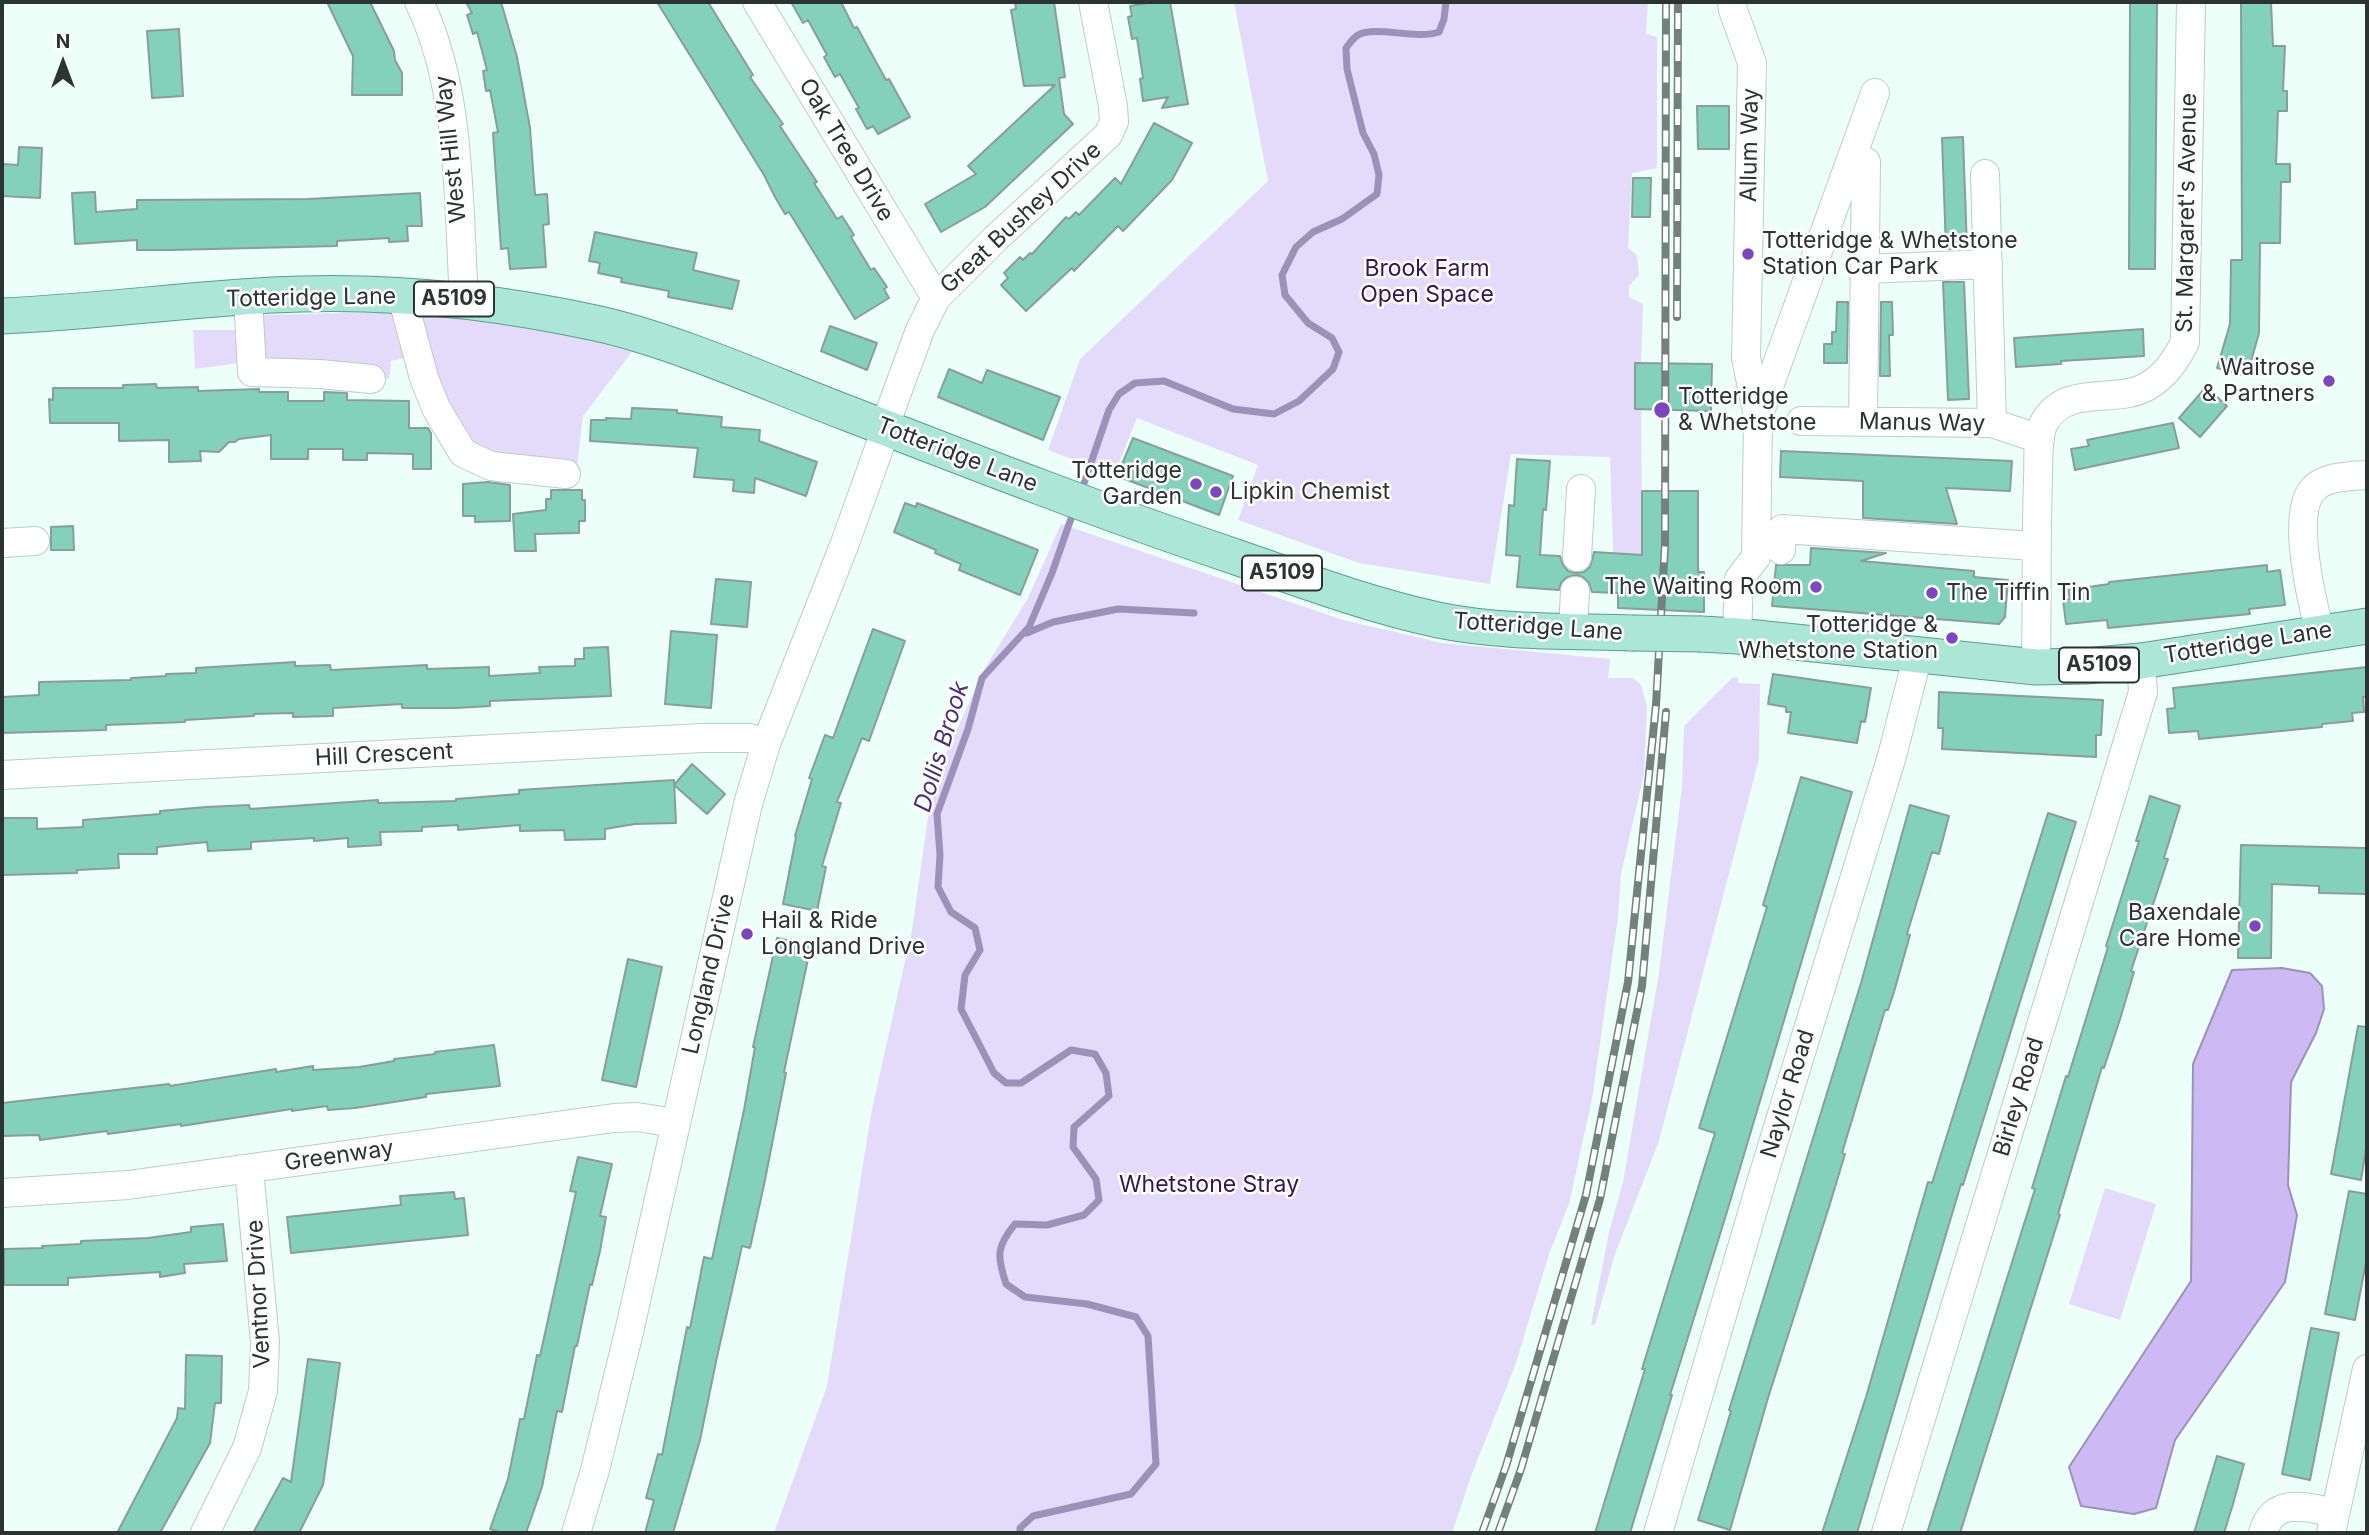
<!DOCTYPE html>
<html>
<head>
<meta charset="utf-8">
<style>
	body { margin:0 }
	#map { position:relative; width:2369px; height:1535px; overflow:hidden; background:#edfff9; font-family:Inter,sans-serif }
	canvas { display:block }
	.frame { position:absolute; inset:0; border:4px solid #2b3431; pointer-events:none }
	.north { position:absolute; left:28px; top:28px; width:70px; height:70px; -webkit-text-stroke:5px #fff; paint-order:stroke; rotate:0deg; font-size:19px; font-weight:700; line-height:28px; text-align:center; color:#2b3431 }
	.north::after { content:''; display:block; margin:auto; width:24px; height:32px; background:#2b3431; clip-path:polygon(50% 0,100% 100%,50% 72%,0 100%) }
</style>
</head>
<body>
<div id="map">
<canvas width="2369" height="1535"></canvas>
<div class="frame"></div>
<div class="north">N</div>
</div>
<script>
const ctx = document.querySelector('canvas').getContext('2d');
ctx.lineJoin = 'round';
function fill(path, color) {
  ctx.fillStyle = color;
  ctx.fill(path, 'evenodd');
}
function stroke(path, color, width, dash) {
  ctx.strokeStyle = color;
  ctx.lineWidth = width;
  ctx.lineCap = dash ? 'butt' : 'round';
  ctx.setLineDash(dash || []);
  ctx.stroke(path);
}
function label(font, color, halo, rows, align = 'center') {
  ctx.font = font + ' Inter,sans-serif';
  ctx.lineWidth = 5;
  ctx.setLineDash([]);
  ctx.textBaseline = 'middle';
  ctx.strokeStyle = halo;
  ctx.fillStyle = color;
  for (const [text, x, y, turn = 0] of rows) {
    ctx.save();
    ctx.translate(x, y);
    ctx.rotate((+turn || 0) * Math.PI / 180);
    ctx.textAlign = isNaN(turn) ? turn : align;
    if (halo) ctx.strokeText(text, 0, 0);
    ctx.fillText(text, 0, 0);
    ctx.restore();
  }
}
const green = new Path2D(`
	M 1234,2 L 1648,2 L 1646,34 L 1657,37 L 1657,168 L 1632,173 L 1628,248 L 1637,255 L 1639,275 L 1629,286 L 1629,297 L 1643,304 L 1641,361 L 1642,580 L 1614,578 L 1610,457 L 1511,454 L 1490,584 L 1359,563 L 1238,520 L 1258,465 L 1137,418 L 1114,475 L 1048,450 L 1080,359 L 1268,181 Z
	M 387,312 L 477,315 L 542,327 L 632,352 L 583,416 L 577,467 L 493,459 L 469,445 L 407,357 L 391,361 L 389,379 L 253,361 L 195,369 L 193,330 L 256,330 L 260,315 Z
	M 1061,524 L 1343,620 L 1442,643 L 1610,659 L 1608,678 L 1633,678 L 1641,685 L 1647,706 L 1644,774 L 1621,874 L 1618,917 L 1592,1099 L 1569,1204 L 1549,1254 L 1515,1366 L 1471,1476 L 1452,1533 L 774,1533 L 827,1386 L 872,1109 L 912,930 L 933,782 L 985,668 L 1028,598 Z
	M 1738,677 L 1738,683 L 1760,684 L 1759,759 L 1659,1141 L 1615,1254 L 1595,1325 L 1591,1325 L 1609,1232 L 1623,1182 L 1659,973 L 1682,787 L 1684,726 L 1732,678 Z
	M 2105,1188 L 2156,1204 L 2120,1320 L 2069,1304 Z`);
const water = new Path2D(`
	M 2282,968 L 2310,973 L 2322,986 L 2324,1009 L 2316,1033 L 2291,1082 L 2288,1185 L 2297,1215 L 2285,1282 L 2175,1440 L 2156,1508 L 2134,1514 L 2081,1506 L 2069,1467 L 2191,1281 L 2193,1064 L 2232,970 Z`);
const stream = new Path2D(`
	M 1081,492 L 1109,410 L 1119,394 L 1135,383 L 1164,381 L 1233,409 L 1274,414 L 1299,401 L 1333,369 L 1339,352 L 1332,338 L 1308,323 L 1285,295 L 1282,275 L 1296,247 L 1313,232 L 1342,219 L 1377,194 L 1379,175 L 1374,154 L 1363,133 L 1347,69 L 1346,48 C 1349,44 1354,37 1358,35 C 1376,25 1415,40 1439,32 L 1444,19 L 1446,2
	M 1027,633 L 1053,622 L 1118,609 L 1194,613
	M 1020,1533 L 1020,1528 L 1033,1516 L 1131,1494 L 1156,1464 L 1148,1336 L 1136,1317 L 1087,1304 L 1025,1297 L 1006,1284 C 997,1256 996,1247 1015,1224 L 1047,1225 L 1084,1215 L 1099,1200 L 1096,1179 L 1073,1147 L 1074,1127 L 1109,1096 L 1106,1073 L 1095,1054 L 1071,1050 L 1021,1083 L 1006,1083 L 994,1073 L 961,1009 L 965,975 L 980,950 L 975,928 L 951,912 L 938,887 L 940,855 L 937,814 L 968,729 L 982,678 L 1029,627 L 1052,573 L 1074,510`);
const building = new Path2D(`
	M 327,2 L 370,2 L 394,51 L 395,60 L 402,73 L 402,95 L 352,95 L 353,56 Z
	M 466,2 L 501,2 L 517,57 L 530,128 L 535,195 L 547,194 L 549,224 L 543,225 L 546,267 L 510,269 L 508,248 L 501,249 L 493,133 L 498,132 L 490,90 L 486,91 L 483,71 L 487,70 L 477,32 L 473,34 L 467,15 L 472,13 Z
	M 657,2 L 708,2 L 753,75 L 750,77 L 783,124 L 780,126 L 817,182 L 814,183 L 837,219 L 842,216 L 854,235 L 851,237 L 871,270 L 874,268 L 887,287 L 884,289 L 889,298 L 855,319 L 789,212 L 785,214 L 775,197 L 764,175 Z
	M 791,2 L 841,2 L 854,28 L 857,27 L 886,80 L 889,79 L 910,117 L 878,134 L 873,126 L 867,129 L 856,109 L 859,108 L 840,74 L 835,77 L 824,57 L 827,55 L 808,20 L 803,23 Z
	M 1015,2 L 1054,2 L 1065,77 L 1059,78 L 1064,114 L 1073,124 L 985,207 L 941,232 L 925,204 L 976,174 L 968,166 L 1055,85 L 1024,86 L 1011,10 L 1016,9 Z
	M 1153,2 L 1170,2 L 1188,104 L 1162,108 L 1168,97 L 1143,101 L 1140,79 L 1143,78 L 1137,38 L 1132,39 L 1128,17 L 1132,16 L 1130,6 Z
	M 2130,2 L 2157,2 L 2155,269 L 2129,269 Z
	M 2241,2 L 2271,2 L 2273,46 L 2285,46 L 2283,91 L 2287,91 L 2287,111 L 2278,111 L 2276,164 L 2290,164 L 2290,182 L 2281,182 L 2280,243 L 2260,243 L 2259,333 L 2247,376 L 2217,368 L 2230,324 L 2231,260 L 2242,260 Z
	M 179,29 L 183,96 L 152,98 L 147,31 Z
	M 1697,106 L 1729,106 L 1729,149 L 1698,149 Z
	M 1154,123 L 1192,143 L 1172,180 L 1123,231 L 1118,226 L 1074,271 L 1072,268 L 1026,311 L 1001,285 L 1008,278 L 1004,273 L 1020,257 L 1023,260 L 1030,253 L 1032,254 L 1066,217 L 1069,219 L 1076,212 L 1079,215 L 1115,178 L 1121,184 Z
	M 1963,137 L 1967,248 L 1946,249 L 1942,138 Z
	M 19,147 L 42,148 L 40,198 L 2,196 L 2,164 L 18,165 Z
	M 1633,178 L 1651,178 L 1650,217 L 1632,217 Z
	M 95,192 L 96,212 L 137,209 L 137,200 L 308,199 L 420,193 L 422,226 L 407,226 L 408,241 L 389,242 L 389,238 L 337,241 L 337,246 L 171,250 L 137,250 L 137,240 L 75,244 L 72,193 Z
	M 595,232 L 697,253 L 693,270 L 739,281 L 732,309 L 668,297 L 669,291 L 621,282 L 622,278 L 598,273 L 600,263 L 589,261 Z
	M 1943,282 L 1964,282 L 1969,399 L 1948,400 Z
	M 1837,302 L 1848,302 L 1847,363 L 1824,363 L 1824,344 L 1832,344 L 1832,332 L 1836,332 Z
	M 1881,302 L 1892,302 L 1893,335 L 1889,335 L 1890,376 L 1880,376 Z
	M 830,326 L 877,343 L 867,370 L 821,351 Z
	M 2143,329 L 2144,356 L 2061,361 L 2061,364 L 2016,367 L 2014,338 Z
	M 1635,363 L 1712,364 L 1711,411 L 1635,409 Z
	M 949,369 L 982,383 L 987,370 L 1060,397 L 1043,440 L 938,397 Z
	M 156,384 L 157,388 L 198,387 L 198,391 L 259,389 L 259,392 L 288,392 L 288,401 L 324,401 L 324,392 L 347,393 L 347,400 L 409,401 L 409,428 L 428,428 L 431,433 L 431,469 L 413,469 L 413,454 L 367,453 L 367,460 L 343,460 L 343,449 L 308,449 L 308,459 L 271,459 L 271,435 L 239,439 L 235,442 L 229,442 L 219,452 L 200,451 L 201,461 L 169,462 L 169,440 L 119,441 L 119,423 L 50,423 L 49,399 L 53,400 L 53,388 L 123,388 L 123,385 Z
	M 2206,387 L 2227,406 L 2200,437 L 2179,418 Z
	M 632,408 L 677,410 L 677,413 L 722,417 L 721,427 L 760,430 L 759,441 L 817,462 L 806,496 L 755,478 L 754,493 L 733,491 L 734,480 L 694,477 L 698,448 L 590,441 L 591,420 L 606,420 L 606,418 L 631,419 Z
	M 2173,423 L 2179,448 L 2075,470 L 2071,449 L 2089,446 L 2087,440 Z
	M 1133,438 L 1233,476 L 1219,515 L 1117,476 Z
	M 1781,451 L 2012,461 L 2010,491 L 1946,488 L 1957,524 L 1863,518 L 1863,481 L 1780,477 Z
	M 1517,459 L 1550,461 L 1546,510 L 1543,509 L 1540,555 L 1560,556 L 1563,565 L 1568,571 L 1575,573 L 1584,572 L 1590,567 L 1594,552 L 1642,555 L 1642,491 L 1698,491 L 1698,572 L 1704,572 L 1704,612 L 1618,608 L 1618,593 L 1592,592 L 1589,583 L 1583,577 L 1577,575 L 1567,577 L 1561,583 L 1559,590 L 1517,587 L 1520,556 L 1506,555 L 1509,505 L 1514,506 Z
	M 488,482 L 510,485 L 510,521 L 475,522 L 475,516 L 463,516 L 463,484 Z
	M 551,490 L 582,490 L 582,500 L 585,500 L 585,521 L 579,521 L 579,533 L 535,534 L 536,551 L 515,551 L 513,514 L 546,510 L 546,499 L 551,499 Z
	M 905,503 L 916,507 L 917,503 L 1038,550 L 1020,595 L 959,570 L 961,564 L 935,553 L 936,550 L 894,532 Z
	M 73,526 L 74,550 L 51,550 L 51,527 Z
	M 1811,548 L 1886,553 L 1861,561 L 1974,571 L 1974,577 L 2008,580 L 2005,617 L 1999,624 L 1772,606 L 1776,565 L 1810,565 Z
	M 2267,565 L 2267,572 L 2280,570 L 2285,605 L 2249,609 L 2250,614 L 2108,628 L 2107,620 L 2066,624 L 2063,600 L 2070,599 L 2068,590 L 2109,584 L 2109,582 Z
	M 716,579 L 751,582 L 747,627 L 711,624 Z
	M 873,629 L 905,641 L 869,741 L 862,738 L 837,802 L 841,803 L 822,866 L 826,867 L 817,911 L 783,904 L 796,837 L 795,836 L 812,779 L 809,778 L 825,735 L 833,738 Z
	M 671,631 L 717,635 L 711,708 L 665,704 Z
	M 608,647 L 611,696 L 490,701 L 490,706 L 456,708 L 402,708 L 402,704 L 333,708 L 333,716 L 293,717 L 293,713 L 254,714 L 254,716 L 185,720 L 185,722 L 106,725 L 106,730 L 2,733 L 2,697 L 39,695 L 39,682 L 131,680 L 131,678 L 166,676 L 166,674 L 196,673 L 196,668 L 295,662 L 295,666 L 330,665 L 331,670 L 427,665 L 427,669 L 489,667 L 489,676 L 540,673 L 539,667 L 575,666 L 575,659 L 584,659 L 584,648 Z
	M 2367,667 L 2367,697 L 2363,697 L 2364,712 L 2352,713 L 2353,721 L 2322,724 L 2322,727 L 2199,739 L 2198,731 L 2169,733 L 2167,709 L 2175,708 L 2173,688 Z
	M 1773,674 L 1871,688 L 1865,722 L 1861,721 L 1857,743 L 1788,733 L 1791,712 L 1786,712 L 1786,707 L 1768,704 Z
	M 1939,692 L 2103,700 L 2101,735 L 2096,735 L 2096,757 L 1942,749 L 1943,728 L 1938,728 Z
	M 692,764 L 725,794 L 707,814 L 674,785 Z
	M 1801,777 L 1852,792 L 1726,1215 L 1670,1395 L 1672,1395 L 1630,1533 L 1595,1533 L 1645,1369 L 1642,1369 L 1715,1133 L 1699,1128 L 1767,907 L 1763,905 Z
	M 674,780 L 676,823 L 635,824 L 605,829 L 605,839 L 565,840 L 564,830 L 520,831 L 520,825 L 458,830 L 458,825 L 422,827 L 422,831 L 380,832 L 381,845 L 348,847 L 348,838 L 314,841 L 314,838 L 251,842 L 251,849 L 208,851 L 207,842 L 157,847 L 157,854 L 118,854 L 119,868 L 77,870 L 77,873 L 2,875 L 2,818 L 37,818 L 37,829 L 83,827 L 83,820 L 160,814 L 160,811 L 206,807 L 249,805 L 250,809 L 378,800 L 378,803 L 456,801 L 456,799 L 519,794 L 519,790 Z
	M 2150,796 L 2180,806 L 2164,858 L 2168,859 L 2131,971 L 2134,972 L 2121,1016 L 2104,1068 L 2102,1067 L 2058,1214 L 2060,1215 L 2053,1237 L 1960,1533 L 1927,1533 L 2035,1189 L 2032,1188 L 2066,1076 L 2068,1077 L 2108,947 L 2106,946 L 2139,841 L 2136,841 Z
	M 1910,805 L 1949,816 L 1939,854 L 1932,852 L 1907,934 L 1910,935 L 1894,992 L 1888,1010 L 1885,1010 L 1842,1153 L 1845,1154 L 1829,1207 L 1768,1398 L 1730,1530 L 1698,1520 L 1731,1411 L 1729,1410 L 1861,983 Z
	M 2048,813 L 2076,822 L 1963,1185 L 1961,1184 L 1857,1533 L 1822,1533 L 1866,1397 L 1928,1182 L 1932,1183 Z
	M 2241,845 L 2367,848 L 2367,894 L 2319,893 L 2319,886 L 2272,884 L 2271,958 L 2238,958 Z
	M 777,938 L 811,945 L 784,1072 L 786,1073 L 764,1185 L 750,1248 L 742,1246 L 717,1357 L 700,1440 L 673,1533 L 645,1533 L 654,1500 L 646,1498 L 658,1454 L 662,1455 L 687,1327 L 690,1328 L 704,1257 L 712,1259 L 744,1110 L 755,1047 L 753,1047 Z
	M 628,959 L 662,967 L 636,1087 L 602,1080 Z
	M 2358,1026 L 2367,1027 L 2367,1143 L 2361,1180 L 2331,1174 Z
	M 494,1045 L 500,1086 L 426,1094 L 426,1097 L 355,1108 L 328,1110 L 327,1106 L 292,1111 L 292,1109 L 181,1126 L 181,1124 L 108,1134 L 107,1131 L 40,1140 L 39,1135 L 2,1136 L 2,1103 L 169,1084 L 170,1086 L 276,1069 L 276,1072 L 313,1066 L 313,1070 L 359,1067 L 394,1061 L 394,1059 L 435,1054 L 435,1052 Z
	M 578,1157 L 612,1164 L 600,1216 L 606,1217 L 600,1251 L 592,1285 L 590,1284 L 577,1346 L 575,1346 L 562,1412 L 557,1411 L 542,1487 L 526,1533 L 502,1533 L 490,1529 L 508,1479 L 520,1419 L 524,1419 L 537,1355 L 540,1356 L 576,1192 L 570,1191 Z
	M 2349,1191 L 2367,1194 L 2367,1257 L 2355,1320 L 2325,1314 Z
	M 454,1192 L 455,1199 L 464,1198 L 468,1235 L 291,1253 L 287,1217 L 401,1205 L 400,1196 Z
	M 223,1224 L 227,1261 L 184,1264 L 185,1273 L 160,1277 L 160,1272 L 68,1278 L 68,1285 L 4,1285 L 4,1249 L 43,1248 L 42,1246 L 81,1244 L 81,1241 L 148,1238 L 191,1232 L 191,1227 Z
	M 2311,1328 L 2339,1333 L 2310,1480 L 2282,1474 Z
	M 186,1355 L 222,1356 L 221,1403 L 215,1403 L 210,1443 L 160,1533 L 117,1533 L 177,1418 L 178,1408 L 185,1409 Z
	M 308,1359 L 340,1363 L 323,1485 L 299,1533 L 253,1533 L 283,1478 L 291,1482 Z
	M 2217,1456 L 2244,1464 L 2233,1504 L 2224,1533 L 2194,1533 Z`);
const minor = new Path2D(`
	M 419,2 C 462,90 458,203 464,300
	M 757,2 L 936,298
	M 1732,2 L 1733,10 L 1752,63 L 1746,358 L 1758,417 L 1756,557 L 1739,579 L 1737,636
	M 1985,174 L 1992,423
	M 1865,269 L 1988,264
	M 402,296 L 424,378 L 436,408 L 463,453 L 491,466 L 566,474
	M 248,297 L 252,372 L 320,374 L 371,379
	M 1758,417 L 1875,93
	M 1801,421 L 1992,423 L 2040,439
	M 1863,422 L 1866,162
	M 884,428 L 920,330 L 936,298 L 996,238 L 1108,135 L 1114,122 L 1113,106 L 1093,2
	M 2,543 L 35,541
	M 1781,550 L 1782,529 L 2035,546
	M 1577,557 L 1581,489
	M 1573,631 L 1575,591
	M 2320,632 C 2312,602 2292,518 2311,492 C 2322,476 2350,476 2367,475
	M 2036,667 C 2037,604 2036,542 2038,479 C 2039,462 2036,436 2045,421 C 2068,383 2116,405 2148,386 C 2166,375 2176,360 2185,342 L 2191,2
	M 2,775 L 702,738 L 750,738 L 766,744
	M 2,1193 L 128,1185 L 614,1118 L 637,1117 L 675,1123
	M 205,1533 L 247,1448 L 263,1391 L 265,1342 L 249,1169
	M 576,1533 L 595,1470 L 629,1332 L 748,804 L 766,744 L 845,543 L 886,429
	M 1658,1533 L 1763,1176 L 1892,756 L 1918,655
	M 1886,1533 L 2143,692 L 2141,661
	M 2263,1533 C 2273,1496 2307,1507 2335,1513
	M 2331,1533 L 2367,1369`);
const major = new Path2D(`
	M 2,316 C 92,312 182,300 272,295 C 382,289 492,300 600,324 C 681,343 768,383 847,413 C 976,463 1105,513 1236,557 C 1302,580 1369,605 1438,620 C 1501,633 1569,631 1632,633
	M 1701,634 L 1737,636 L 2036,667 L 2085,666 L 2141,661 L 2367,626`);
const rail = new Path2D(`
	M 1677,317 L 1678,2
	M 1482,1533 L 1506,1466 L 1586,1195 L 1628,982 L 1656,705 L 1665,544 L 1666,2
	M 1498,1533 L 1521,1469 L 1600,1199 L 1642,986 L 1666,712`);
const majorBridge = new Path2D(`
	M 1632,633 L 1701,634`);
const markers = [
	[1748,254,7,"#7b47be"],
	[2329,381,7,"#7b47be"],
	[1662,410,9,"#7b47be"],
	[1196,484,7,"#7b47be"],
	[1216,492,7,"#7b47be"],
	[1816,587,7,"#7b47be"],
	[1932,593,7,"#7b47be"],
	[1952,638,7,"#7b47be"],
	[2255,926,7,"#7b47be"],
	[747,934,7,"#7b47be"]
];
const shields = [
	[454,299,80],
	[1282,573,80],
	[2099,665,80]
];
const shieldNames = [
	["A5109",454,299],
	["A5109",1282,573],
	["A5109",2099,665]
];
const streetNames = [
	["Allum Way",1750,145,-89],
	["West Hill Way",451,149,-96],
	["Oak Tree Drive",846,150,59],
	["St. Margaret's Avenue",2187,213,-89],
	["Great Bushey Drive",1021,218,-43],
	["Totteridge Lane",311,298,-1],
	["Manus Way",1922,423,1],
	["Totteridge Lane",957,455,21],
	["Totteridge Lane",1538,627,4],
	["Totteridge Lane",2248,643,-9],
	["Hill Crescent",384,755,-3],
	["Longland Drive",709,974,-77],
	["Naylor Road",1788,1094,-73],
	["Birley Road",2019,1097,-73],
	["Greenway",339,1156,-8],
	["Ventnor Drive",259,1294,-93]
];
const poiNames = [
	["Totteridge & Whetstone",1762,241],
	["Station Car Park",1762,267],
	["Waitrose",2315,368,"right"],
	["& Partners",2315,394,"right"],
	["Totteridge",1678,397],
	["& Whetstone",1678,423],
	["Totteridge",1182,471,"right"],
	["Garden",1182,497,"right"],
	["Lipkin Chemist",1230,492],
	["The Waiting Room",1802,587,"right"],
	["The Tiffin Tin",1946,593],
	["Totteridge &",1938,625,"right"],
	["Whetstone Station",1938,651,"right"],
	["Baxendale",2241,913,"right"],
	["Care Home",2241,939,"right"],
	["Hail & Ride",761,921],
	["Longland Drive",761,947]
];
const parkNames = [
	["Brook Farm",1427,269],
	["Open Space",1427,295],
	["Whetstone Stray",1209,1185]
];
const waterNames = [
	["Dollis Brook",942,747,-73]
];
fill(green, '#e4dafa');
fill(water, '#cdb9f3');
stroke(water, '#9c91b9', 2);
stroke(stream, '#9c91b9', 7);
fill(building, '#84d1bb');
stroke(building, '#899e97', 2);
stroke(minor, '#b9cec7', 30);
stroke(major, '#5a9d8a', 37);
stroke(minor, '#fff', 28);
stroke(major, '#abe6d6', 35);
stroke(rail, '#74807c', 8);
stroke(rail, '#fff', 5, [16]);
stroke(majorBridge, '#5a9d8a', 37, []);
stroke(majorBridge, '#abe6d6', 35);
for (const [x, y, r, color] of markers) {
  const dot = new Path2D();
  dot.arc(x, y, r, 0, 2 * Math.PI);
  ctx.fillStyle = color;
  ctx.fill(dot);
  stroke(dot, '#fff', 2.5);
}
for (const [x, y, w] of shields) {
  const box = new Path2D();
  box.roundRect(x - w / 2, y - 17.5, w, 35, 5);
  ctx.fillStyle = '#fff';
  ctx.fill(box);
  stroke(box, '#2b3431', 2);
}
label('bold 21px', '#2b3431', null, shieldNames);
label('23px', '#2b3431', '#fff', streetNames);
label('23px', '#2b3431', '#fff', poiNames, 'left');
label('23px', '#341558', '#fff', parkNames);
label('italic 24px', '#4c3074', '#fff', waterNames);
</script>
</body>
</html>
